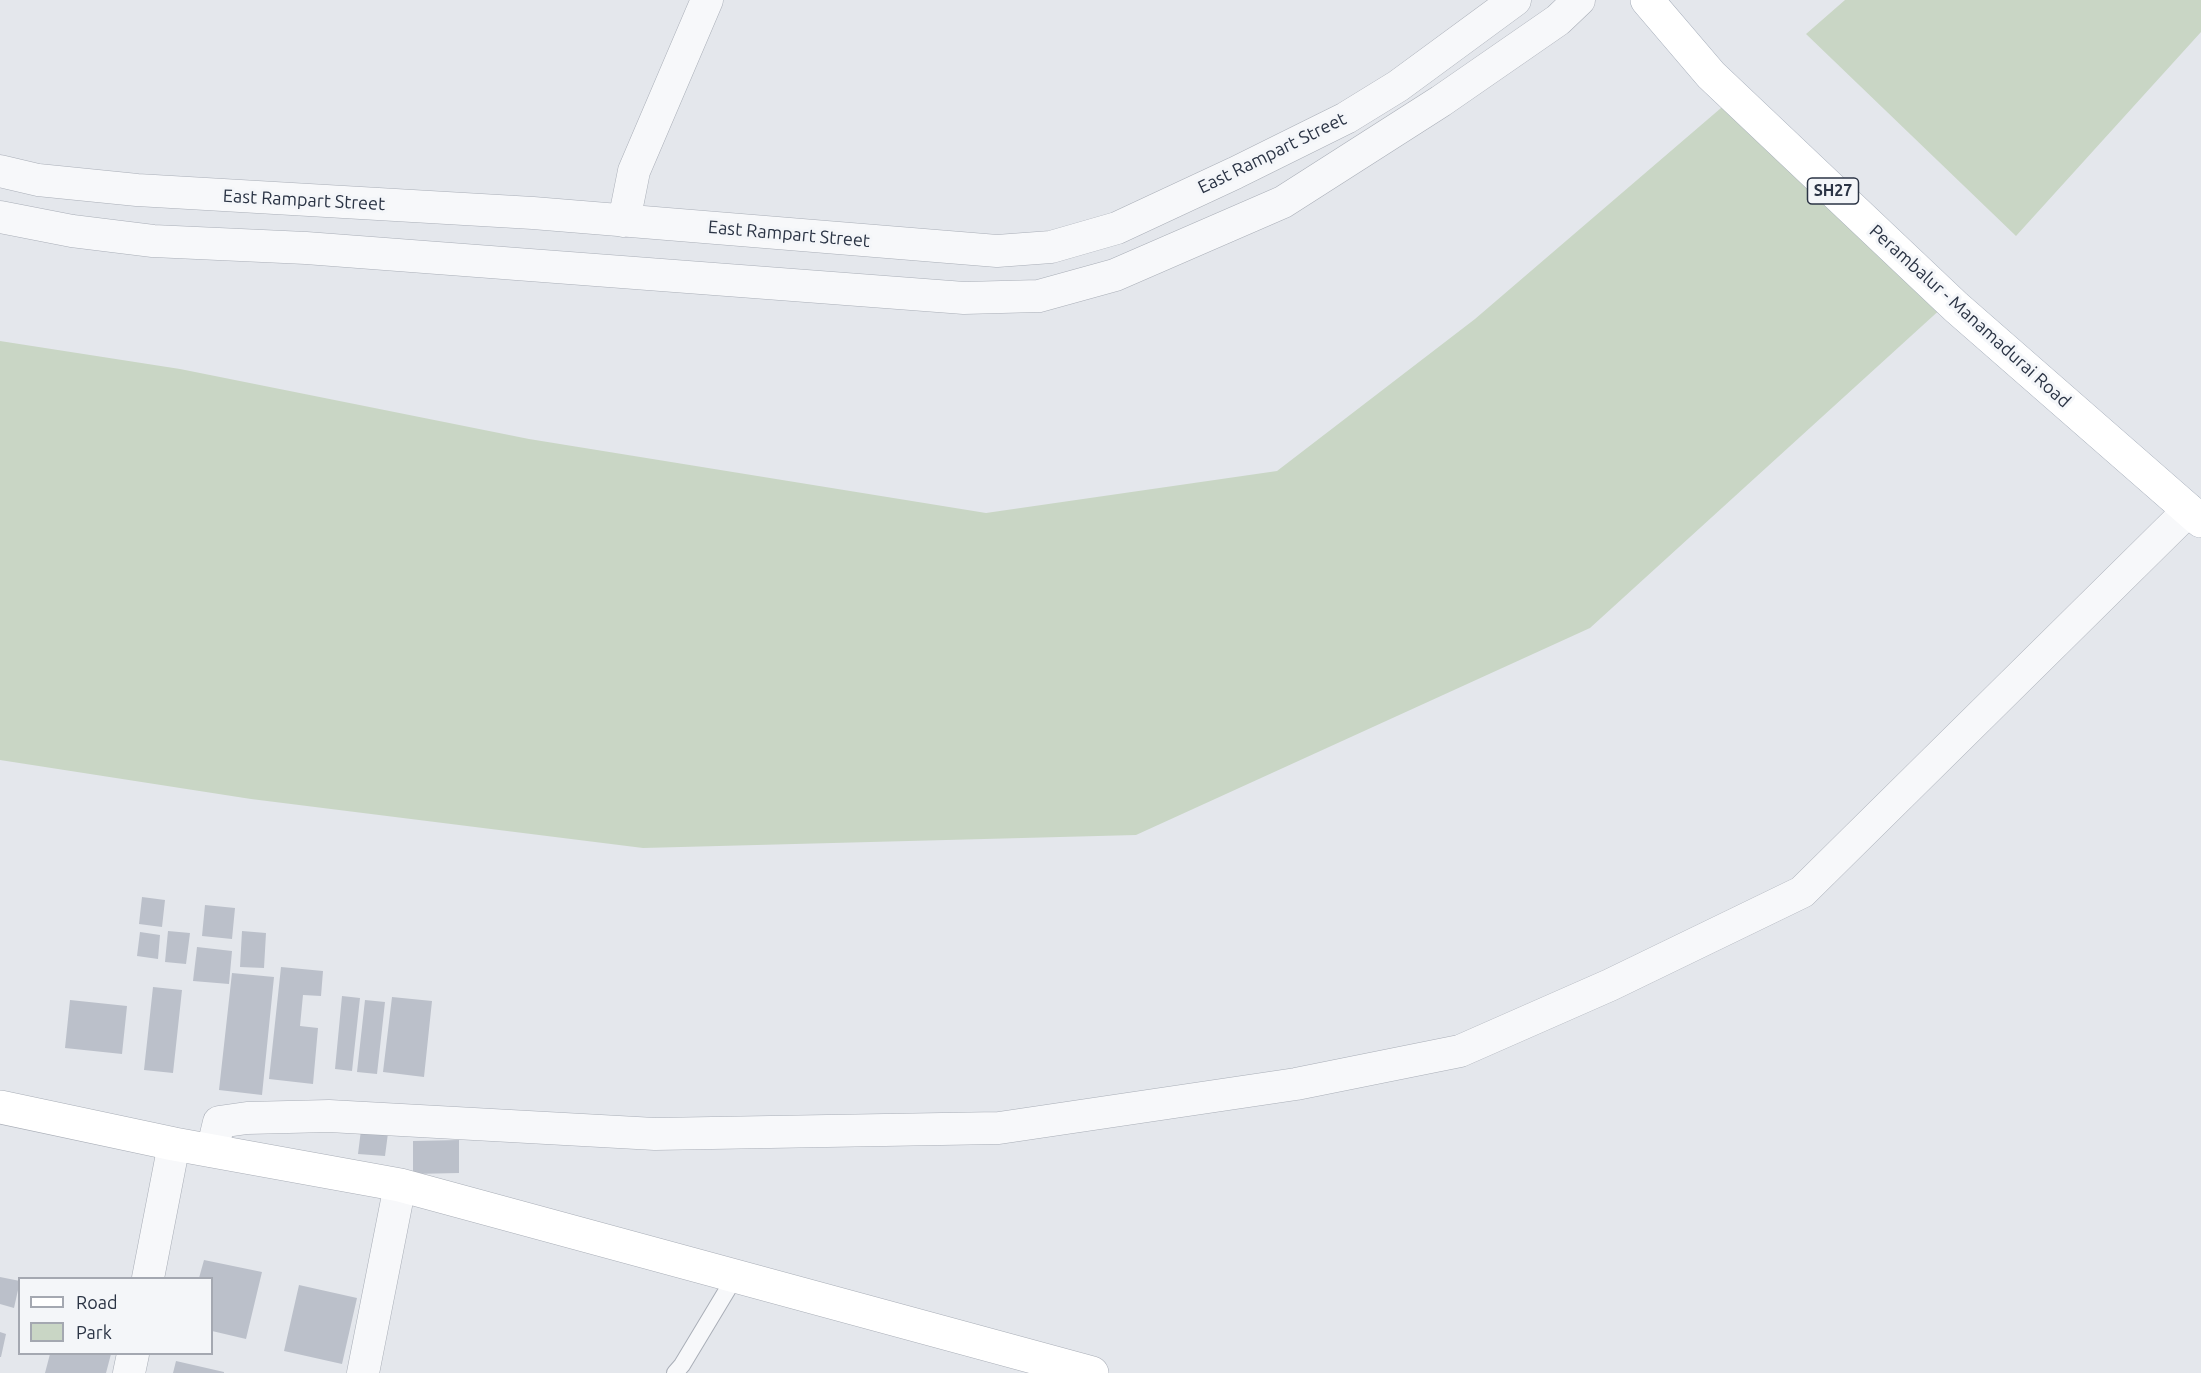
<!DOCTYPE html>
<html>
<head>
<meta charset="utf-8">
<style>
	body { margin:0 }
	#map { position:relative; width:2201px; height:1373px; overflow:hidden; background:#e4e7ec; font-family:Ubuntu,sans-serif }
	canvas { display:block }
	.legend { position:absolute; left:18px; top:1277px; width:195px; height:78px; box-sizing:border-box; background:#f4f6f9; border:2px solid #a4a8b1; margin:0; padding:8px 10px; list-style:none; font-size:18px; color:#2b3445 }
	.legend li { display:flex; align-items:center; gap:12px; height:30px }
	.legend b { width:30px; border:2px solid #a4a8b1 }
</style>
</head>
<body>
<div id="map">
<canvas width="2201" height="1373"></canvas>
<ul class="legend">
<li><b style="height:8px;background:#fff"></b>Road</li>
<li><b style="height:16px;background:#c9d6c5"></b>Park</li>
</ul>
</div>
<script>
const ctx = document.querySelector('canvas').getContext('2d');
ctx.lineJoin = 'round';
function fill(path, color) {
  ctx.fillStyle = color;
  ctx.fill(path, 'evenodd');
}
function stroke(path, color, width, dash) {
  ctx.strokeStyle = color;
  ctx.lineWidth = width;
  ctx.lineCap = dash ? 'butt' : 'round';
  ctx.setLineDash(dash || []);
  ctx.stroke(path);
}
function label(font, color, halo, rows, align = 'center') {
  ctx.font = font + ' Ubuntu,sans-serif';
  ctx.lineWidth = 6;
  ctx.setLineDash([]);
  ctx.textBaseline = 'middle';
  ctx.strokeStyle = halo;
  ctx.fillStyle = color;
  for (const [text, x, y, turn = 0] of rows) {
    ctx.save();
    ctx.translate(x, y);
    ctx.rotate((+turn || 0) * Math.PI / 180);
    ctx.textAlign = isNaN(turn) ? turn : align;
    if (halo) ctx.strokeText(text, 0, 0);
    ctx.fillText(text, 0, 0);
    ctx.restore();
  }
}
const green = new Path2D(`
	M 1845,0 L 2201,0 L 2201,32 L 2016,236 L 1806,34 Z
	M 1728,102 L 1944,306 L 1590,628 L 1136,835 L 643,848 L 251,799 L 0,760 L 0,341 L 180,369 L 529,439 L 986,513 L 1277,471 L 1475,319 Z`);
const building = new Path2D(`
	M 142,897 L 165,900 L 162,927 L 139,924 Z
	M 205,905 L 235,908 L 232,939 L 202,936 Z
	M 168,931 L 190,933 L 186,964 L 165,962 Z
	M 242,931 L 266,933 L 264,968 L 240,967 Z
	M 140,932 L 160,935 L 158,959 L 137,956 Z
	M 197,947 L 232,951 L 229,984 L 193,981 Z
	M 281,967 L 323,971 L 321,996 L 303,995 L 300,1026 L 318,1028 L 313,1084 L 269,1079 Z
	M 232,973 L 274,977 L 262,1095 L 219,1090 Z
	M 153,987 L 182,990 L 173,1073 L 144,1070 Z
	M 342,996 L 360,998 L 352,1071 L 335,1069 Z
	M 392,997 L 432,1001 L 424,1077 L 383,1072 Z
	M 70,1000 L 127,1006 L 122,1054 L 65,1048 Z
	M 365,1000 L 385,1002 L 377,1074 L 357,1072 Z
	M 361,1130 L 388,1133 L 385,1156 L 358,1154 Z
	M 459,1140 L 459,1173 L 413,1174 L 413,1141 Z
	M 204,1260 L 262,1272 L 246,1339 L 212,1331 L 212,1278 L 199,1278 Z
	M 0,1277 L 20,1281 L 14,1308 L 0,1304 Z
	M 299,1285 L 357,1298 L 342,1364 L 284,1351 Z
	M 0,1332 L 6,1334 L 1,1357 L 0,1357 Z
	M 50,1354 L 111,1354 L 106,1373 L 45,1373 Z
	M 176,1361 L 224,1372 L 224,1373 L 173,1373 Z`);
const service = new Path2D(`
	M 675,1373 L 682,1365 L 735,1277`);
const minor = new Path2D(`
	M 0,171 L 38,180 L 137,190 L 533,213 L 997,251 L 1051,247 L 1117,228 L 1235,173 L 1346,118 L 1398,86 L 1515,0
	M 0,217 L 72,231 L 153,241 L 306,248 L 964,298 L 1039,296 L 1115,275 L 1283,202 L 1441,101 L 1558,20 L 1579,0
	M 624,221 L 634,171 L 707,0
	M 212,1151 L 219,1122 L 247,1118 L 329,1116 L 655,1134 L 999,1128 L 1296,1084 L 1460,1051 L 1610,985 L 1802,892 L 2189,510
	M 148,1278 L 174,1144
	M 129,1373 L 133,1354
	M 363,1373 L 400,1185`);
const secondary = new Path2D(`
	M 0,1107 L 174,1144 L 400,1185 L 1092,1373`);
const primary = new Path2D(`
	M 1647,0 L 1711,75 L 1956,307 L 2201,521`);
const shields = [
	[1833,191,51]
];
const shieldNames = [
	["SH27",1833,191]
];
const streetNames = [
	["East Rampart Street",1272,153,-26],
	["East Rampart Street",304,200,3],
	["East Rampart Street",789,234,5],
	["Perambalur - Manamadurai Road",1970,316,42]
];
fill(green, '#c9d6c5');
fill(building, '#bbc0ca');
stroke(service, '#a9aeb7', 18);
stroke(minor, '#a9aeb7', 33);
stroke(secondary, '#a9aeb7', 34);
stroke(primary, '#a3abb8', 34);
stroke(service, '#f7f8fa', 16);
stroke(minor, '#f7f8fa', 32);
stroke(secondary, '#fff', 33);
stroke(primary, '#fff', 33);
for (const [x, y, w] of shields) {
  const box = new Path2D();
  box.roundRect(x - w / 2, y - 13, w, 26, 4.5);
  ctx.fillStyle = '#f4f6f9';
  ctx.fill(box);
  stroke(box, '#2b3445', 1.5);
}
label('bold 16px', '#2b3445', null, shieldNames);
label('18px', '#2b3445', '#f4f6f9', streetNames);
</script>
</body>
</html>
